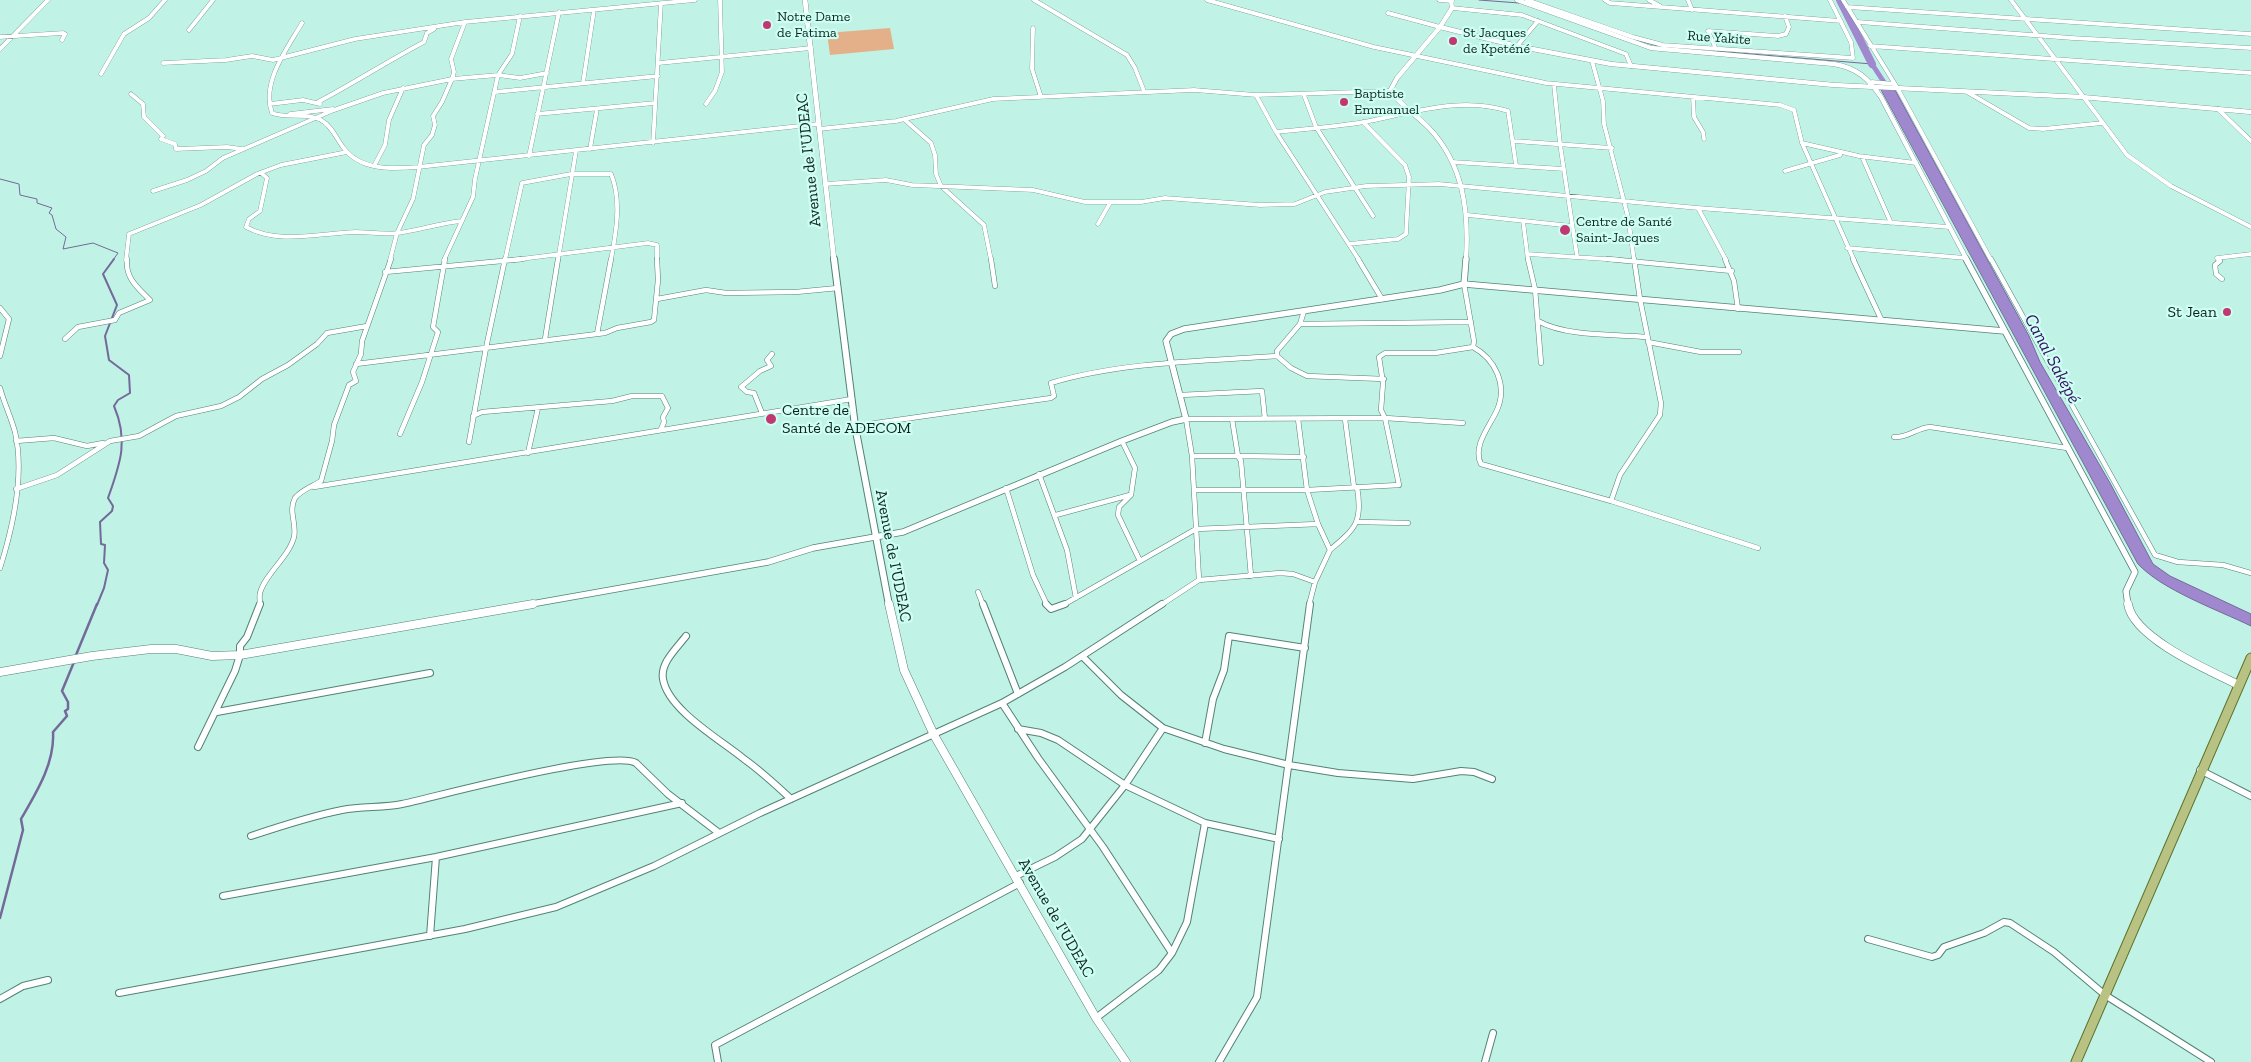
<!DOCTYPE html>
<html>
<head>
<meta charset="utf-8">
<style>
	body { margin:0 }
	canvas { display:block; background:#c0f2e5 }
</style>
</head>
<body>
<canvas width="2251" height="1062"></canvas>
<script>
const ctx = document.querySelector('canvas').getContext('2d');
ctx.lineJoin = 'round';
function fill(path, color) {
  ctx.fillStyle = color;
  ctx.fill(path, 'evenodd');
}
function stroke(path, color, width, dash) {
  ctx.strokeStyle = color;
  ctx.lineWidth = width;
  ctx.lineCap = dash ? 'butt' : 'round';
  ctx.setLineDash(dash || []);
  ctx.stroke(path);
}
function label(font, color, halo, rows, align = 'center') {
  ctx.font = font + ' "Zilla Slab",serif';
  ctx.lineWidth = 4.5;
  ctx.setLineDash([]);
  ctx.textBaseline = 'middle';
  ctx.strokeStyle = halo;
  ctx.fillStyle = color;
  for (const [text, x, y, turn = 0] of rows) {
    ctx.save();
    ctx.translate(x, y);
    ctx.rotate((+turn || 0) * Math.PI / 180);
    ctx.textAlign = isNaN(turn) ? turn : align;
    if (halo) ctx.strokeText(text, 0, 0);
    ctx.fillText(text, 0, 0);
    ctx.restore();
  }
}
const green = new Path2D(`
	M 890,28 L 894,49 L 830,55 L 827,33 Z`);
const water = new Path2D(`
	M 1881,89 L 1895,90 L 2029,336 L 2040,362 L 2110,483 L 2153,564 L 2170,576 L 2251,614 L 2251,626 C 2218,610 2162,590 2138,564 Z`);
const streamFar2 = new Path2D(`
	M 1479,0 L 1519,3
	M 1636,40 L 1658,46
	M 1715,51 L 1872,64
	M 0,179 L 19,184 L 20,195 L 37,199 L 37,203 L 52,208 L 49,213 L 52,215 L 56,229 L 66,237 L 63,249 L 93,243 L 118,253 L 113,260`);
const streamFar1 = new Path2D(`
	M 97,605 L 104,588 L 108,570 L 104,563 L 105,545 L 101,544 L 100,522 L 112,511 L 113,506 L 108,498 C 120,464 129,441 114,406 L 118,400 L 130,393 L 129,375 L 109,360 L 105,336 L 117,305 L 103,274 L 114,259`);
const stream = new Path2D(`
	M 76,655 L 97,604
	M 0,918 L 23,830 L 21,819 C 36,793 55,763 53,732 L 67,716 L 65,711 L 68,709 L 68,702 L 62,691 L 74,662`);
const canal = new Path2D(`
	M 1872,64 L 1891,93`);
const river = new Path2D(`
	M 1840,0 L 1872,64`);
const minorFar2 = new Path2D(`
	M 1034,0 L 1127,55 L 1135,68 L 1144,91
	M 1207,0 L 1374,47 L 1546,83 L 1780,105 L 1794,110 L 1802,143 L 1854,260
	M 1439,0 L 1452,1
	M 1527,0 L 1633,37 L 1663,45 L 1853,58 L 1851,42 L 1830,0
	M 1605,0 L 1610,3 L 1841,21
	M 1649,0 L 1660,6
	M 1688,0 L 1692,10
	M 1843,0 L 1898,89 L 1991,260
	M 2011,0 L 2127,155 L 2171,186 L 2251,227
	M 1847,7 L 2251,34
	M 1452,8 L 1522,15 L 1626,54 L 1631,66
	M 1388,13 L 1440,27
	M 1858,22 L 2072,38 L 2251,48
	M 302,23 C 287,49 261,82 272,113 C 287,119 306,112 321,120 C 332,126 336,138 343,147 C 360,171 392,169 418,167 L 818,124
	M 1033,28 L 1032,69 L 1041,97
	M 189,30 L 213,0
	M 0,37 L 63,33 L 65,34 L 62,40
	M 1517,46 L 1538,21
	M 1870,46 L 2251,73
	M 0,49 L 48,0
	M 1716,49 L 1708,31 L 1778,36 L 1786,34 L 1789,27 L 1785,16
	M 1592,61 L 1603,101 L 1604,124 L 1628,217 L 1634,260
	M 163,63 L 226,60 L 252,56 L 273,60 L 355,39 L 465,22 L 695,0
	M 659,63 L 811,48
	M 101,74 L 124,34 L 149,18 L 165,0
	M 1872,82 L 1895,84
	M 583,83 L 594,10
	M 1554,85 L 1560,144 L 1577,256
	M 495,92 L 658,76
	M 1967,92 L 2029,128 L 2043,129 L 2103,123
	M 131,94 L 143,104 L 144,117 L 163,136 L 161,139 L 175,144 L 176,149 L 227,147 L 242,149
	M 1256,95 L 1276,132 L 1359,260
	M 1304,95 L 1316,127 L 1373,216
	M 1693,98 L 1694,117 L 1703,132 L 1704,139
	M 318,102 C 354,83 388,61 424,42 L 427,33 L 434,29
	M 270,104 L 303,100 L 320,104
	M 706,104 L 715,91 L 722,72 L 720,0
	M 2218,109 L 2251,141
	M 290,114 L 333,109
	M 537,114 L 655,103
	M 905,120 L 931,143 L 935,155 L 936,174 L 941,186 L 984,225 L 991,260
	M 819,129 L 896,121 L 993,99 L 1194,90 L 1256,95 L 1390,91
	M 1276,132 C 1305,129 1335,127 1364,122 C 1412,113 1460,96 1508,111 L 1516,165
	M 1514,141 L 1612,148
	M 653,143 L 661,3
	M 1802,143 L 1859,156 L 1916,163
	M 590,149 L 597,109
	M 529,156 L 559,12
	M 1863,159 L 1891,223
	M 1453,162 L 1564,169
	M 374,166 L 385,145 L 389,120 L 403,88
	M 1785,171 L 1840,155
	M 261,173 L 267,178 L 260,211 L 249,219 L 246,227 C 279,245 319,233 356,232 C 369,232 384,235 398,233 C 420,230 440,223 462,221
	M 825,184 L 886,180 L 912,185 L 1033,190 L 1085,202 L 1141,202 L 1165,198 L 1260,205 L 1295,204 L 1325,192 L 1366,186 L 1439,184 L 1698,208 L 1949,227
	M 153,191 L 187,180 L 206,171 L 223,158 L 334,110 L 383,93 L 452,79 L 498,75 L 520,78 L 547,73
	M 1698,208 L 1726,260
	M 1468,215 L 1572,226
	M 1523,221 L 1528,260
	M 1098,224 L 1110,203
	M 1349,244 L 1398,239 L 1406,234 L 1409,177 L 1405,165 L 1363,122
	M 1847,248 L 1966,258
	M 1527,254 L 1621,260
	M 126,260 L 129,234 L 201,205 L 257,174 L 281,165 L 347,152
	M 390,260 L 397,233 L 413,199 L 424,145 L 432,135 L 435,125 L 433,116 L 442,102 L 452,79 L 454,72 L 451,59 L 465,22
	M 444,260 L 473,197 L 475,179 L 498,75 L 512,54 L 520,16
	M 505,260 L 522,183 L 571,174 L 611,174 C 622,200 616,233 611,260
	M 513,260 L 648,243 L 657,245 L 657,260
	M 558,260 L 576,151
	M 2219,260 L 2217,258 L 2251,254`);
const minorFar1 = new Path2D(`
	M 991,259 L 995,286
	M 1358,259 L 1382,299
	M 1528,259 L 1535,289 L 1541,363
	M 1608,259 L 1732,271
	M 1725,259 L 1734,281 L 1738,309
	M 1853,259 L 1881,319
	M 1991,259 L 2155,555 L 2178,562 L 2223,565 L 2251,573
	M 2218,259 L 2220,261 L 2215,265 L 2216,274 L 2222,279
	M 385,272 L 523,259
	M 657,299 L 706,290 L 726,293 L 796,292 L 838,288
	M 0,308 L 9,319 L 0,356
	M 1304,311 L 1300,324 L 1277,351 L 1277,356 L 1291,368 L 1307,376 L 1384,379
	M 1538,321 C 1567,337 1614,334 1647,337
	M 1300,324 L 1471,322
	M 597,334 L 611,259
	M 65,339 L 78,327 L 115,320 L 119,313 L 150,300 C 138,288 125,278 127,259
	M 545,339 L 558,259
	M 1648,342 L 1701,352 L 1739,352
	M 1473,347 C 1495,359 1508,385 1497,410 C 1490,426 1472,446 1481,464 L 1611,501 L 1758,548
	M 356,364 L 605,333 L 617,328 L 651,322 L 654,320 L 658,280 L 657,259
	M 0,388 C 4,403 11,417 15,432 C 25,475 13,527 0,568
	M 1181,395 L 1262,391 L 1265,419
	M 762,413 L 754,393 L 747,392 L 741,387 L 760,371 L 771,366 L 767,360 L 772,354
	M 473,416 L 482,412 L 612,401 L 632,396 L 662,396 L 668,408 L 663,417 L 664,422 L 661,429
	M 1298,419 L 1307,490 L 1318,524 L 1330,550 L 1315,582 L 1309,605
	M 1345,419 L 1354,487
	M 855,426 L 1051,398 L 1054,396 L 1051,383 C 1121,362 1204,361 1277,356
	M 400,434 L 422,382 L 438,332 L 433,327 L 445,259
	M 1894,437 C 1909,438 1916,428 1930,427 L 2067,448
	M 16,441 L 54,438 L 87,446 L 103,443
	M 1122,441 L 1135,468 L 1131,495 L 1119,507 L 1118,515 L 1140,561
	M 469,442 L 486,348 L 505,259
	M 528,453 L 538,408
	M 1192,456 L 1238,456 L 1232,419
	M 1039,474 L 1067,550 L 1076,598
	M 314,487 L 852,399
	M 1006,488 L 1033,575 L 1047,605
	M 16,489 L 57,475 L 110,441 L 139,436 L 176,416 L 221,406 L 239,397 L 262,379 L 288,365 L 317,344 L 327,333 L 367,326
	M 1195,490 L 1307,490 L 1399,485 L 1385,418 L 1381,410 L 1383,383 L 1379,357 L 1385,353 L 1435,353 L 1473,347 L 1474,341 L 1464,284
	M 1611,501 L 1620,475 L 1660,415 L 1661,403 L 1640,299 L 1634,259
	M 1056,515 L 1130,495
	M 1359,522 L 1408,523
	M 1330,550 C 1356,528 1363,522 1357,487
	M 1251,576 L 1241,461 L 1238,456 L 1304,457
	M 1199,580 L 1192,456 L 1186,419 L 1385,418 L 1463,423
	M 978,592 L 983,605
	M 260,605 C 260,602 259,597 260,593 C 265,574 289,557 294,537 C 297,524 288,511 295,498 C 301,490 313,486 321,481 L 332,441 L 334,425 L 349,385 L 356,381 L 353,372 L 361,354 L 362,341 L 391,259
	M 1063,605 L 1196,529 L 1318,524
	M 1161,605 L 1199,580 L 1280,573 L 1293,574 L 1315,582`);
const minor = new Path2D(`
	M 983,604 L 1018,694
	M 1046,604 L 1051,609 L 1065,604
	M 686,636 C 677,648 660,663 663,679 C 668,710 721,740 744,759 C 761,771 776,785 791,799
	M 1082,656 L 1121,695 L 1163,728
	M 1002,703 L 1038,758 L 1103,847 L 1172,953 L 1159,970 L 1096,1018
	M 217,712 L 430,673
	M 1018,729 L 1041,733 L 1058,740 L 1125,785 L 1205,823 L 1279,839
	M 1205,743 L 1213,699 L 1224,670 L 1229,636 L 1305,648
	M 198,747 L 235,671 L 240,655 L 240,646 L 247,637 L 260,604
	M 2200,770 L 2251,796
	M 251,836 C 281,826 311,816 342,810 C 362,806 384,808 402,804 C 439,796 612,749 636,763 L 668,794 L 719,833
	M 1016,876 L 1055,857 L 1082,839 L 1125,785 L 1163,728 L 1224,749 L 1289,765 L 1338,773 L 1413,779 L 1461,771 L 1474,772 L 1492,779
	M 223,896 L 436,857 L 682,803
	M 430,936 L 436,857
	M 1868,939 L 1932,957 L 1938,955 L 1944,947 L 1984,933 L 2004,922 L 2010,923 L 2054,952 L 2105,995 L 2211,1062
	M 1172,953 L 1187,922 L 1205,823
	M 119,993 L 465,929 L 556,907 L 654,866 L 760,813 L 1002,703 L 1065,667 L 1162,604
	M 0,999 L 23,986 L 48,980
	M 718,1062 L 715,1045 L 1020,883
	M 1219,1062 L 1257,997 L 1310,604
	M 1485,1062 L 1493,1033`);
const tertiaryFar2 = new Path2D(`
	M 1451,0 L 1452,8 L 1440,27 L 1397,78 L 1390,91 C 1401,105 1416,115 1429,128 C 1464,165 1469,212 1466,260
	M 1517,0 L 1651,48 L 1834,64 C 1857,68 1868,78 1881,97 L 1967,260
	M 1440,27 L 1517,46 L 1611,64 L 1834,85 L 2082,97 L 2251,112`);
const tertiaryFar1 = new Path2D(`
	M 1966,259 L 2135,572 L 2126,591 L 2128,605
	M 1464,284 L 1466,259
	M 526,605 L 768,562 L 813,548 L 903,532 L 1122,441 L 1172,422 L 1186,419 L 1166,341 L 1171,334 L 1184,329 L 1440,290 L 1464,284 L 2004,331`);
const tertiary = new Path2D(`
	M 2128,604 C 2133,638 2210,671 2239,685
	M 0,672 L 92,656 L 151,649 L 176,649 L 212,656 L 240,655 L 533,604`);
const secondaryFar2 = new Path2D(`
	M 805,0 L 834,260`);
const secondaryFar1 = new Path2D(`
	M 834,259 L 855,426 L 889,605`);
const secondary = new Path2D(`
	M 889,604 L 904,670 L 934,735 L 1096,1018 L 1126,1062`);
const primary = new Path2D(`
	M 2076,1062 L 2251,658`);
const markers = [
	[767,25,5,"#c03772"],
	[1453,41,5,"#c03772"],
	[1344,102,5,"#c03772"],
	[1565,230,6,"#c03772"],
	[2227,312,5,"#c03772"],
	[771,419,6,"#c03772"]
];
const farPoinames = [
	["Notre Dame",777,17],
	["de Fatima",777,33],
	["St Jacques",1463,33],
	["de Kpeténé",1463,49],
	["Baptiste",1354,94],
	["Emmanuel",1354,110],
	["Centre de Santé",1576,222],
	["Saint-Jacques",1576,238]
];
const farStreetnames = [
	["Rue Yakite",1719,38,4]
];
const streetNames = [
	["Avenue de I'UDEAC",809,160,-96],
	["Avenue de I'UDEAC",893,556,79],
	["Avenue de I'UDEAC",1056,918,60]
];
const poiNames = [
	["St Jean",2217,312],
	["Centre de",782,410,"left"],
	["Santé de ADECOM",782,428,"left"]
];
const waterNames = [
	["Canal Saképé",2052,359,62]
];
fill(green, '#e4b089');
fill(water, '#9f88ce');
stroke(water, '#746a9a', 1);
stroke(streamFar2, '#746a9a', 1);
stroke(streamFar1, '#746a9a', 2);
stroke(stream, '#746a9a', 2.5);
stroke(canal, '#9f88ce', 5);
stroke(river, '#9f88ce', 8);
stroke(minorFar2, '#548278', 4.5);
stroke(minorFar1, '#548278', 5.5);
stroke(minor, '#548278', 8);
stroke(tertiaryFar2, '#548278', 5);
stroke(tertiaryFar1, '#548278', 7);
stroke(tertiary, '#548278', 9);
stroke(secondaryFar2, '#548278', 5.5);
stroke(secondaryFar1, '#548278', 8);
stroke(secondary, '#548278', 9);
stroke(primary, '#5f712b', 11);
stroke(minorFar2, '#fff', 4);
stroke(minorFar1, '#fff', 4.5);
stroke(minor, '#fff', 6);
stroke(tertiaryFar2, '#fff', 4.5);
stroke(tertiaryFar1, '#fff', 5.5);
stroke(tertiary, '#fff', 8);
stroke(secondaryFar2, '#fff', 5);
stroke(secondaryFar1, '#fff', 6);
stroke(secondary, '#fff', 8);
stroke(primary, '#b8c383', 9);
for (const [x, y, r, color] of markers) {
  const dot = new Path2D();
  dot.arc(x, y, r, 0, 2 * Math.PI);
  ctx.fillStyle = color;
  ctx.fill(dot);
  stroke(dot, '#cdfff3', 2);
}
label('14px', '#10231f', '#cdfff3', farPoinames, 'left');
label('14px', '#10231f', '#cdfff3', farStreetnames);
label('16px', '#10231f', '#cdfff3', streetNames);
label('16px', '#10231f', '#cdfff3', poiNames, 'right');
label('italic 18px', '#360e62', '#cdfff3', waterNames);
</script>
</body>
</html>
